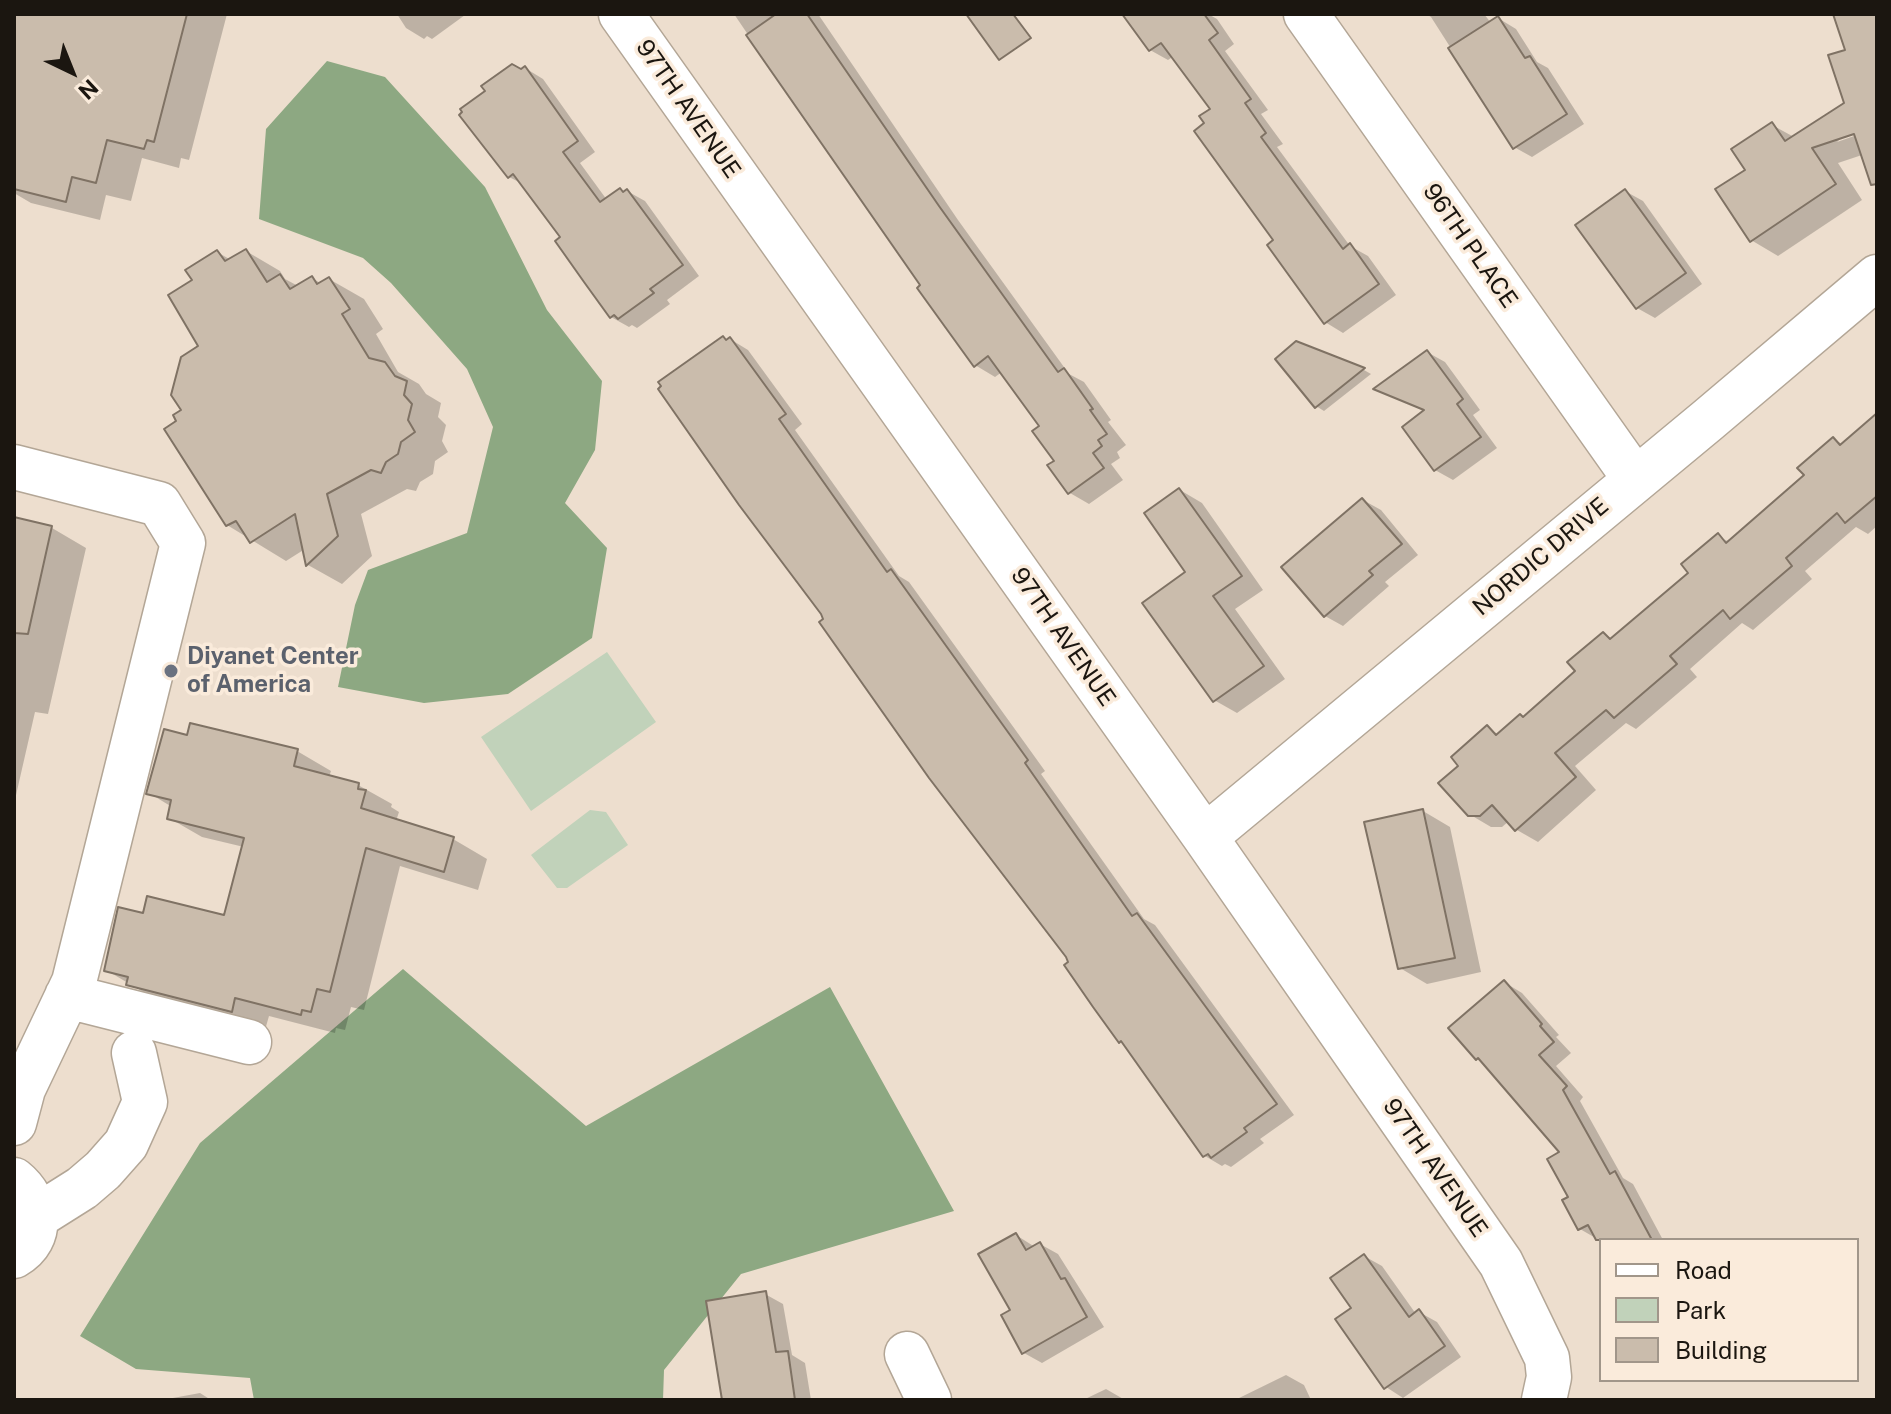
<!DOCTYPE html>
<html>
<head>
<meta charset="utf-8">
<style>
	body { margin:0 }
	#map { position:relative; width:1891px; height:1414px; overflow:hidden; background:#eddece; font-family:"Public Sans",sans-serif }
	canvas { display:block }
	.frame { position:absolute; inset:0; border:16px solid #1b1610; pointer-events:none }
	.legend { position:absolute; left:1599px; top:1238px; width:260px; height:144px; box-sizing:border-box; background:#faebdb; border:2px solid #a1968a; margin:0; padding:10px 14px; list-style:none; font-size:24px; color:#1b1610 }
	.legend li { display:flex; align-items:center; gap:16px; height:40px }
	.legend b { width:40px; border:2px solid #a1968a }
	.north { position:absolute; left:32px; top:32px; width:80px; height:80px; -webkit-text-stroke:6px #faebdb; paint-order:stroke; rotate:137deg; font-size:22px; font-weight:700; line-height:32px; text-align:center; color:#1b1610 }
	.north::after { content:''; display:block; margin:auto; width:28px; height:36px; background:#1b1610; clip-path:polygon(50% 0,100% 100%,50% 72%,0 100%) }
</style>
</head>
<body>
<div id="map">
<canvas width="1891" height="1414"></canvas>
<div class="frame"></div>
<ul class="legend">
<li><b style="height:10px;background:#fff"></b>Road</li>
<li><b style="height:22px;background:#c1d2ba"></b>Park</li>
<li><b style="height:22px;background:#cabcac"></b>Building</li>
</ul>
<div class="north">N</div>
</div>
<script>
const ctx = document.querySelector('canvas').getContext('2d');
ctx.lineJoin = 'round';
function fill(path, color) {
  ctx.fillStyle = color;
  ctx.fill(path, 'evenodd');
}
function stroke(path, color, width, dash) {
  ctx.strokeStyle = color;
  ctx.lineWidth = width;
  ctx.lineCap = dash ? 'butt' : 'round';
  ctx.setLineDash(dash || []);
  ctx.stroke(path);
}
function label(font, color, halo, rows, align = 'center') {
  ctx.font = font + ' "Public Sans",sans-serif';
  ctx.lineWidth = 7;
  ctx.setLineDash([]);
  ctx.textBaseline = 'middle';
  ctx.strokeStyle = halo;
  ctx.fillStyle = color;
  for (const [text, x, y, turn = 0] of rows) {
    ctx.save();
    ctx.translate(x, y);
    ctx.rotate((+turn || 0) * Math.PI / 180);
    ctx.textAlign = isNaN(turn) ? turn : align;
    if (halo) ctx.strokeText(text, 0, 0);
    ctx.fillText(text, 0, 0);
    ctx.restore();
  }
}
const green = new Path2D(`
	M 607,652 L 656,722 L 531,811 L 481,737 Z
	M 590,810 L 606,812 L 628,845 L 567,888 L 557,888 L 531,855 Z`);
const forest = new Path2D(`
	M 327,61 L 385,77 L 485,187 L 547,310 L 602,381 L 595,450 L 565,503 L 607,548 L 592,638 L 508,694 L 424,703 L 338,687 L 355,605 L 368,570 L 467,533 L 493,427 L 467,369 L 391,283 L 363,258 L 259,219 L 266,129 Z
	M 403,969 L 586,1126 L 830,987 L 954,1211 L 741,1274 L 664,1370 L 663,1400 L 254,1400 L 250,1378 L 136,1369 L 80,1336 L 200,1143 Z`);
const shadow = new Path2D(`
	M 14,14 L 227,14 L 189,160 L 181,158 L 179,168 L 142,158 L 131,201 L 106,195 L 100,220 L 31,203 L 14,193 Z
	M 397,14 L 465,14 L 465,15 L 432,39 L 427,36 L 424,39 L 406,28 Z
	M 734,14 L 818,14 L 958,220 L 1069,374 L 1084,382 L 1111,420 L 1108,422 L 1126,445 L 1117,452 L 1120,458 L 1111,464 L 1123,480 L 1089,504 L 1070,493 L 1050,466 L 1057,461 L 1042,426 L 1002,372 L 995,377 L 975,365 L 923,286 L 816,135 Z
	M 1124,14 L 1208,14 L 1217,19 L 1234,44 L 1225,51 L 1268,110 L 1261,114 L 1283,144 L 1277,147 L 1350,246 L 1368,256 L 1396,295 L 1343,333 L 1325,322 L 1207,123 L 1213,109 L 1174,56 L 1168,60 L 1150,50 Z
	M 1426,14 L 1484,14 L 1491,23 L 1498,18 L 1516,29 L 1537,62 L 1548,68 L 1584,124 L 1532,157 L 1514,147 L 1431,17 Z
	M 1854,14 L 1877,14 L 1877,124 L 1844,135 L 1837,142 L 1877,128 L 1877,150 L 1838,163 L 1862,200 L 1778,256 L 1751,240 L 1748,170 L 1772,125 L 1794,137 L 1846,104 L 1847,51 Z
	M 525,68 L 543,79 L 595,152 L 580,163 L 607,200 L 620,190 L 624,193 L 627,191 L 645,201 L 699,276 L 667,300 L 670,304 L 637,328 L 632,325 L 629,327 L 611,317 L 563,238 L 523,184 L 509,177 L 521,71 Z
	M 1625,191 L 1643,201 L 1702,284 L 1655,318 L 1637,308 Z
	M 246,251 L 280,271 L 285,279 L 298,286 L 312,278 L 322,284 L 329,279 L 364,299 L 383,329 L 376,334 L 398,372 L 419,384 L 426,394 L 441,403 L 438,417 L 446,425 L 442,441 L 448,452 L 435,461 L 433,474 L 420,482 L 416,491 L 407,489 L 361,514 L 372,556 L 342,584 L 308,565 L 305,549 L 286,561 L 227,525 L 179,421 L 201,347 L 194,281 L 217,252 L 231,260 Z
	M 723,338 L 728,341 L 730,339 L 748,350 L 802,424 L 795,430 L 899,576 L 909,582 L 1045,771 L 1041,774 L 1144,919 L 1155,925 L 1294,1115 L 1260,1139 L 1264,1143 L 1231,1167 L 1225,1164 L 1222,1166 L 1205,1156 L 1071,963 L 825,620 Z
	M 1296,344 L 1364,370 L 1371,374 L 1324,411 L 1316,406 Z
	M 1427,352 L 1445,362 L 1480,410 L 1473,415 L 1497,448 L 1453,480 L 1435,470 L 1426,412 L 1377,389 Z
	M 1877,416 L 1877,526 L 1868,534 L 1856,527 L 1805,571 L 1812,579 L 1753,630 L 1742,623 L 1690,669 L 1697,677 L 1636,729 L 1626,723 L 1575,766 L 1596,790 L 1538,842 L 1517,830 L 1509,821 L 1502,827 L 1491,827 L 1469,814 L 1461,766 L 1487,727 L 1499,735 L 1524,718 L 1578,671 L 1603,634 L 1613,639 L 1691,573 L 1718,536 L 1729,542 L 1806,476 L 1833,439 L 1844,445 Z
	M 1180,490 L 1202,503 L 1263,590 L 1235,609 L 1285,679 L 1237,713 L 1214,700 L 1188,572 Z
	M 1363,500 L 1381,510 L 1418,555 L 1385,582 L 1389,586 L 1343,626 L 1325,616 Z
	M 14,519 L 52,528 L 86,548 L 48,714 L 35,712 L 14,804 Z
	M 188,737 L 297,751 L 331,771 L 329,777 L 358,785 L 392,804 L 391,807 L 399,812 L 396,821 L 453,839 L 487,859 L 478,890 L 400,866 L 364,1010 L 351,1007 L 345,1030 L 336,1028 L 335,1033 L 269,1016 L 265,1030 L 162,1003 L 106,970 L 144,916 L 226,918 L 244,847 L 202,837 L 169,818 L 172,807 L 149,793 Z
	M 1423,811 L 1450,827 L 1481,972 L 1427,984 L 1400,968 Z
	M 1504,982 L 1522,993 L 1559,1035 L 1556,1037 L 1571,1053 L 1556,1066 L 1583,1097 L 1580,1101 L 1623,1178 L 1633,1184 L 1663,1240 L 1601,1240 L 1601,1244 L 1599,1240 L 1580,1229 L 1563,1153 L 1485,1063 L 1477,1059 L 1451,1028 Z
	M 1016,1235 L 1035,1247 L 1040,1244 L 1058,1254 L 1104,1327 L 1042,1363 L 1024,1353 Z
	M 1364,1256 L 1382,1266 L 1416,1314 L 1419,1312 L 1437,1322 L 1461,1357 L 1403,1398 L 1386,1387 L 1353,1308 Z
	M 765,1294 L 783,1304 L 792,1355 L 805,1363 L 811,1400 L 724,1400 Z
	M 1286,1375 L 1304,1385 L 1311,1400 L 1235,1400 Z
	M 1106,1389 L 1125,1400 L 1083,1400 Z
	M 200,1393 L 211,1400 L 162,1400 Z`);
const building = new Path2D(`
	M 14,14 L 187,14 L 154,142 L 147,140 L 144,149 L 107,140 L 96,183 L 72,177 L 66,202 L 14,189 Z
	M 776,14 L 807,14 L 939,206 L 1058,372 L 1064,368 L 1093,409 L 1090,410 L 1107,434 L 1098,440 L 1102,446 L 1093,453 L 1104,468 L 1068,494 L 1047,465 L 1054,461 L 1032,431 L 1039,426 L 988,356 L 974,367 L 917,288 L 920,285 L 746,35 Z
	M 966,14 L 1013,14 L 1031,38 L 999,60 Z
	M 1122,14 L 1204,14 L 1218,33 L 1209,40 L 1251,99 L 1245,103 L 1266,133 L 1261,137 L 1343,249 L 1350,243 L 1379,284 L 1324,324 L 1267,245 L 1273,240 L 1194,131 L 1204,123 L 1199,116 L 1210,109 L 1161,43 L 1149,51 Z
	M 1833,14 L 1877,14 L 1877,184 L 1871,185 L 1854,134 L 1812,148 L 1836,184 L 1750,242 L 1715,189 L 1745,170 L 1731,149 L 1772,122 L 1785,141 L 1844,103 L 1828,55 L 1845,50 Z
	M 1498,16 L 1525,58 L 1530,56 L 1567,114 L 1513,149 L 1448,48 Z
	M 512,64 L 521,69 L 525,66 L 578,141 L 563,152 L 600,202 L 620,188 L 623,192 L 627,189 L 683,265 L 650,289 L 654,293 L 618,319 L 614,315 L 610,318 L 584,282 L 555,241 L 560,237 L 513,174 L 508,178 L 459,115 L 462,112 L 460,109 L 485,91 L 481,86 Z
	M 1625,189 L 1686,273 L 1636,309 L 1575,225 Z
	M 246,249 L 267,282 L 280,274 L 290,289 L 312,276 L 317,284 L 329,277 L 350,309 L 342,314 L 369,358 L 385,362 L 395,376 L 407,381 L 404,395 L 412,404 L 408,420 L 415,432 L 401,442 L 398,454 L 386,462 L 381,473 L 371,470 L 327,494 L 338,536 L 306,566 L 295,514 L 250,543 L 236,521 L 226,526 L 164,429 L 176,421 L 173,415 L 181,410 L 171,395 L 181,357 L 198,346 L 168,295 L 192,280 L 185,270 L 217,250 L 225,261 Z
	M 723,336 L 726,340 L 730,337 L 786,414 L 779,419 L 887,572 L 891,569 L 1028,760 L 1025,763 L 1132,916 L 1137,913 L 1277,1104 L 1244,1128 L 1247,1132 L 1211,1158 L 1208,1154 L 1203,1157 L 1121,1041 L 1119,1043 L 1093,1007 L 1064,965 L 1068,962 L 1066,957 L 929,778 L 819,622 L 823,619 L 821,614 L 739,505 L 658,389 L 661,386 L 658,382 Z
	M 1296,341 L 1365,368 L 1315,408 L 1275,359 Z
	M 1427,350 L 1463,399 L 1457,404 L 1481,437 L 1434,471 L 1402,427 L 1424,410 L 1373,389 Z
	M 1877,413 L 1877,496 L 1845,523 L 1837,513 L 1786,558 L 1792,566 L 1730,619 L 1723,610 L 1670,656 L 1677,664 L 1614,718 L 1606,710 L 1555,753 L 1576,777 L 1515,831 L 1492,805 L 1480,816 L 1468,816 L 1438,783 L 1458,766 L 1451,757 L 1487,725 L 1496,735 L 1520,714 L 1523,717 L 1575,671 L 1567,662 L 1603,632 L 1610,639 L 1688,573 L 1681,564 L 1718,533 L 1726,543 L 1804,475 L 1797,468 L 1833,437 L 1840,445 Z
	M 1179,488 L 1242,576 L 1213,596 L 1264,666 L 1213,702 L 1142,603 L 1185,572 L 1144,513 Z
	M 1362,498 L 1402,544 L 1369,571 L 1373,575 L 1324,617 L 1281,567 Z
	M 14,517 L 52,526 L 28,634 L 14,633 Z
	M 190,723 L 298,749 L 294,766 L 359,783 L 358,789 L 366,790 L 361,808 L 454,837 L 444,872 L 366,848 L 330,992 L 317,989 L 311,1012 L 302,1010 L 301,1015 L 235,998 L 232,1012 L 126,985 L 128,977 L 104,971 L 118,907 L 143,913 L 147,896 L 224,915 L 244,838 L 167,819 L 171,800 L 146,794 L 164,729 L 187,735 Z
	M 1423,809 L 1455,958 L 1398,969 L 1364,822 Z
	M 1504,980 L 1542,1024 L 1540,1026 L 1554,1042 L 1539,1055 L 1567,1086 L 1563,1090 L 1610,1174 L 1615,1171 L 1652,1240 L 1596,1240 L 1588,1225 L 1578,1230 L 1562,1200 L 1568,1197 L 1547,1159 L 1559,1152 L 1478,1058 L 1476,1060 L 1448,1028 Z
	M 1016,1233 L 1026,1250 L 1040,1242 L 1061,1279 L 1065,1278 L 1087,1317 L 1022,1354 L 1001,1315 L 1010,1310 L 978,1254 Z
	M 1364,1254 L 1409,1317 L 1419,1309 L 1445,1346 L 1384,1389 L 1335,1319 L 1351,1308 L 1330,1278 Z
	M 766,1291 L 776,1352 L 788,1351 L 795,1400 L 722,1400 L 706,1301 Z`);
const minor = new Path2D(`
	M 621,14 L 1205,837 L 1501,1263 L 1547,1358 L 1549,1377 L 1544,1400
	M 1306,14 L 1635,479
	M 14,467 L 159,504 L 183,543 L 74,982 L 23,1089 L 14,1123
	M 1205,837 L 1708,420 L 1877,277
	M 67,996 L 249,1042
	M 14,1180 C 39,1200 46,1238 14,1256
	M 36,1217 L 82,1188 L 103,1170 L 126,1144 L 145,1102 L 134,1053
	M 907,1354 L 929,1400`);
const markers = [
	[171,671,8,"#6b7280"]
];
const streetNames = [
	["97TH AVENUE",688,109,55],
	["96TH PLACE",1470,246,55],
	["NORDIC DRIVE",1541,557,-40],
	["97TH AVENUE",1063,637,55],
	["97TH AVENUE",1435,1168,55]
];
const worshipNames = [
	["Diyanet Center",187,657],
	["of America",187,685]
];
fill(green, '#c1d2ba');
fill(forest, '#8da882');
fill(shadow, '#0003');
fill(building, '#cabcac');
stroke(building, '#7f7264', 2);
stroke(minor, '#b3a696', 47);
stroke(minor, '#fff', 44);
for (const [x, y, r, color] of markers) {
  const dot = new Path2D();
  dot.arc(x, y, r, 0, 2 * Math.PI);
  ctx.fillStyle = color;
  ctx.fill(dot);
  stroke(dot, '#faebdb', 3);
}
label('24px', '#1b1610', '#faebdb', streetNames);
label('bold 24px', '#5b616d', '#faebdb', worshipNames, 'left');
</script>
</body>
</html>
